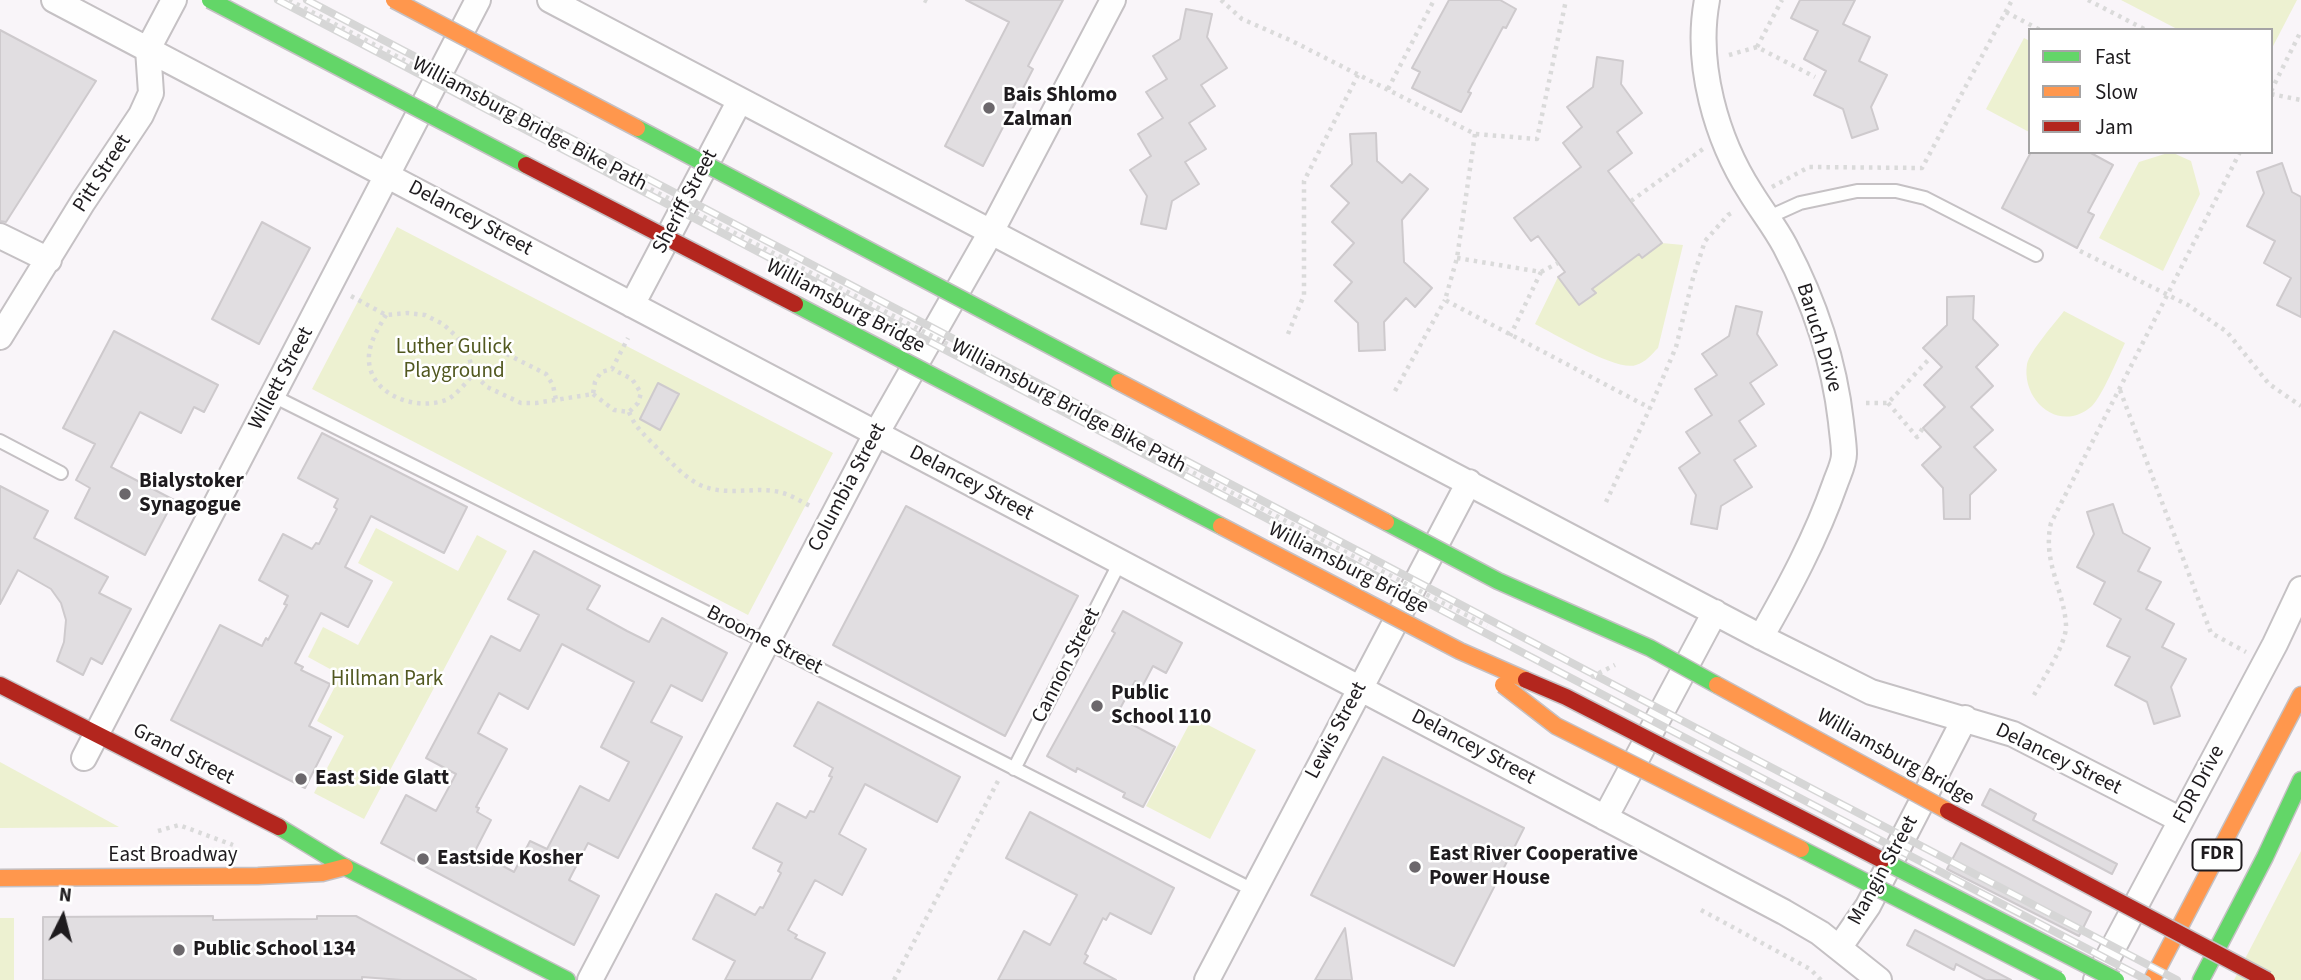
<!DOCTYPE html>
<html>
<head>
<meta charset="utf-8">
<style>
	body { margin:0 }
	#map { position:relative; width:2301px; height:980px; overflow:hidden; background:#f9f5f9; font-family:"Source Sans 3",sans-serif }
	canvas { display:block }
	.legend { position:absolute; left:2028px; top:28px; width:245px; height:126px; box-sizing:border-box; background:#fff; border:2px solid #a5a4a5; margin:0; padding:9px 12px; list-style:none; font-size:21px; color:#1e1b1e }
	.legend li { display:flex; align-items:center; gap:14px; height:35px }
	.legend b { width:35px; border:2px solid #a5a4a5 }
	.north { position:absolute; left:28px; top:882px; width:70px; height:70px; -webkit-text-stroke:5px #fff; paint-order:stroke; rotate:6deg; font-size:19px; font-weight:700; line-height:28px; text-align:center; color:#1e1b1e }
	.north::after { content:''; display:block; margin:auto; width:24px; height:32px; background:#1e1b1e; clip-path:polygon(50% 0,100% 100%,50% 72%,0 100%) }
</style>
</head>
<body>
<div id="map">
<canvas width="2301" height="980"></canvas>
<ul class="legend">
<li><b style="height:9px;background:#63d668"></b>Fast</li>
<li><b style="height:9px;background:#ff974d"></b>Slow</li>
<li><b style="height:9px;background:#b3261e"></b>Jam</li>
</ul>
<div class="north">N</div>
</div>
<script>
const ctx = document.querySelector('canvas').getContext('2d');
ctx.lineJoin = 'round';
function fill(path, color) {
  ctx.fillStyle = color;
  ctx.fill(path, 'evenodd');
}
function stroke(path, color, width, dash) {
  ctx.strokeStyle = color;
  ctx.lineWidth = width;
  ctx.lineCap = dash ? 'butt' : 'round';
  ctx.setLineDash(dash || []);
  ctx.stroke(path);
}
function label(font, color, halo, rows, align = 'center') {
  ctx.font = font + ' "Source Sans 3",sans-serif';
  ctx.lineWidth = 5;
  ctx.setLineDash([]);
  ctx.textBaseline = 'middle';
  ctx.strokeStyle = halo;
  ctx.fillStyle = color;
  for (const [text, x, y, turn = 0] of rows) {
    ctx.save();
    ctx.translate(x, y);
    ctx.rotate((+turn || 0) * Math.PI / 180);
    ctx.textAlign = isNaN(turn) ? turn : align;
    if (halo) ctx.strokeText(text, 0, 0);
    ctx.fillText(text, 0, 0);
    ctx.restore();
  }
}
const green = new Path2D(`
	M 2121,0 L 2297,0 L 2271,50 L 2271,30 L 2179,30 Z
	M 2024,38 L 2030,41 L 2029,132 L 1986,109 Z
	M 2171,152 L 2191,161 L 2200,194 L 2163,271 L 2099,238 L 2139,162 Z
	M 397,227 L 833,453 L 748,615 L 312,389 Z
	M 1662,243 L 1683,245 L 1658,348 C 1651,355 1646,362 1636,365 C 1617,372 1555,334 1535,324 L 1558,277 L 1580,305 L 1595,293 L 1592,289 L 1639,254 L 1642,258 Z
	M 2064,311 L 2125,343 C 2118,358 2102,396 2092,406 C 2061,434 2021,402 2027,364 C 2030,351 2055,323 2064,311 Z
	M 376,528 L 458,571 L 477,535 L 507,551 L 364,819 L 314,793 L 344,736 L 317,721 L 341,675 L 308,657 L 323,627 L 358,645 L 393,582 L 358,563 Z
	M 1193,717 L 1256,750 L 1210,839 L 1146,806 Z
	M 0,762 L 119,827 L 0,828 Z
	M 2301,851 L 2301,980 L 2234,980 Z
	M 0,918 L 14,918 L 14,980 L 0,980 Z`);
const building = new Path2D(`
	M 966,0 L 1063,0 L 1028,66 L 1033,69 L 983,166 L 945,146 L 1009,22 Z
	M 1449,0 L 1500,0 L 1516,9 L 1506,28 L 1503,27 L 1468,92 L 1471,93 L 1461,112 L 1412,88 L 1420,72 L 1412,68 Z
	M 1800,0 L 1855,0 L 1843,24 L 1870,37 L 1859,61 L 1887,75 L 1871,107 L 1878,129 L 1852,138 L 1843,109 L 1814,95 L 1826,71 L 1804,59 L 1818,31 L 1791,18 Z
	M 1186,9 L 1212,14 L 1207,37 L 1227,68 L 1201,85 L 1215,106 L 1189,123 L 1206,149 L 1185,162 L 1199,184 L 1172,201 L 1166,229 L 1141,224 L 1147,196 L 1130,170 L 1151,156 L 1138,134 L 1163,118 L 1146,92 L 1167,79 L 1153,56 L 1180,39 Z
	M 0,30 L 96,81 L 6,222 L 0,221 Z
	M 1597,57 L 1623,61 L 1621,84 L 1642,113 L 1617,132 L 1632,153 L 1608,171 L 1662,243 L 1642,258 L 1639,254 L 1592,289 L 1596,293 L 1579,305 L 1558,277 L 1565,272 L 1538,236 L 1531,241 L 1514,218 L 1581,167 L 1563,143 L 1582,127 L 1567,107 L 1593,87 Z
	M 1376,133 L 1377,161 L 1402,183 L 1410,174 L 1428,189 L 1402,220 L 1404,262 L 1432,288 L 1415,307 L 1406,298 L 1384,322 L 1385,350 L 1359,351 L 1358,323 L 1335,301 L 1352,282 L 1334,265 L 1354,243 L 1332,222 L 1349,203 L 1331,186 L 1352,164 L 1350,134 Z
	M 2031,152 L 2089,152 L 2113,165 L 2088,212 L 2094,215 L 2077,248 L 2002,208 Z
	M 2282,163 L 2292,192 L 2301,197 L 2301,317 L 2277,305 L 2291,278 L 2264,263 L 2275,241 L 2247,226 L 2264,193 L 2257,172 Z
	M 262,222 L 310,248 L 259,344 L 212,319 Z
	M 1974,296 L 1973,319 L 1998,345 L 1976,367 L 1993,386 L 1971,407 L 1993,430 L 1974,447 L 1996,470 L 1970,495 L 1970,519 L 1944,519 L 1943,488 L 1922,465 L 1941,447 L 1923,428 L 1945,407 L 1924,385 L 1942,367 L 1923,348 L 1947,325 L 1947,297 Z
	M 1736,306 L 1762,312 L 1757,334 L 1777,365 L 1750,383 L 1764,404 L 1739,421 L 1756,446 L 1734,460 L 1752,487 L 1721,506 L 1717,529 L 1691,524 L 1696,495 L 1679,468 L 1700,453 L 1686,432 L 1712,415 L 1695,389 L 1717,375 L 1702,354 L 1729,336 Z
	M 114,331 L 218,385 L 204,412 L 194,407 L 181,433 L 140,412 L 111,467 L 174,500 L 145,555 L 75,518 L 90,488 L 76,480 L 95,444 L 63,428 Z
	M 658,383 L 679,394 L 660,430 L 640,419 Z
	M 322,433 L 467,507 L 444,553 L 371,516 L 345,567 L 372,581 L 348,627 L 321,613 L 295,663 L 303,667 L 301,670 L 330,684 L 309,726 L 331,737 L 305,788 L 171,720 L 220,625 L 262,646 L 266,638 L 268,640 L 287,605 L 284,604 L 288,596 L 259,580 L 283,534 L 312,549 L 316,543 L 319,544 L 337,509 L 334,507 L 338,499 L 298,478 Z
	M 0,486 L 48,511 L 34,538 L 108,577 L 99,593 L 131,609 L 102,664 L 91,658 L 83,675 L 57,661 L 64,642 L 66,620 L 61,603 L 51,589 L 18,570 L 0,604 Z
	M 2113,504 L 2123,533 L 2150,548 L 2138,571 L 2161,582 L 2146,609 L 2174,624 L 2162,647 L 2186,659 L 2171,687 L 2180,716 L 2154,724 L 2147,702 L 2115,685 L 2130,657 L 2107,646 L 2121,619 L 2094,604 L 2105,582 L 2077,567 L 2094,534 L 2087,512 Z
	M 906,506 L 1078,596 L 1005,736 L 833,645 Z
	M 534,551 L 600,586 L 587,609 L 627,631 L 649,642 L 662,618 L 727,653 L 702,701 L 671,685 L 651,722 L 682,737 L 618,858 L 588,843 L 569,880 L 599,896 L 574,945 L 381,843 L 406,795 L 436,811 L 456,774 L 426,758 L 491,636 L 520,651 L 539,615 L 508,599 ZM 562,644 L 634,682 L 601,747 L 629,762 L 609,801 L 580,786 L 547,849 L 530,841 L 514,872 L 475,851 L 491,820 L 477,812 L 479,808 L 476,807 L 507,749 L 478,733 L 499,693 L 528,709 Z
	M 1123,611 L 1182,643 L 1166,673 L 1153,666 L 1143,685 L 1135,681 L 1116,716 L 1175,747 L 1143,807 L 1123,797 L 1125,793 L 1077,768 L 1076,772 L 1047,756 L 1115,633 L 1112,631 Z
	M 818,702 L 960,777 L 937,822 L 865,784 L 839,834 L 866,849 L 842,895 L 815,880 L 788,930 L 797,935 L 795,938 L 825,953 L 811,980 L 725,980 L 735,961 L 693,939 L 716,894 L 755,915 L 760,907 L 763,908 L 781,873 L 778,871 L 782,863 L 753,848 L 777,803 L 806,818 L 810,811 L 814,812 L 832,777 L 829,776 L 833,768 L 794,746 Z
	M 1383,757 L 1524,828 L 1454,966 L 1311,895 Z
	M 1990,789 L 2036,814 L 2033,820 L 2117,864 L 2112,874 L 1982,805 Z
	M 1030,812 L 1174,888 L 1151,934 L 1110,913 L 1106,920 L 1103,918 L 1085,954 L 1088,956 L 1084,963 L 1116,980 L 998,980 L 1024,931 L 1050,945 L 1077,895 L 1006,858 Z
	M 1961,843 L 2091,912 L 2079,936 L 1947,869 Z
	M 213,916 L 213,920 L 317,919 L 317,916 L 356,916 L 476,980 L 402,980 L 362,977 L 362,980 L 43,980 L 43,917 Z
	M 1345,928 L 1352,980 L 1315,980 Z
	M 1915,930 L 1925,935 L 2011,980 L 1986,980 L 1956,964 L 1954,970 L 1907,945 Z`);
const path = new Path2D(`
	M 924,0 L 930,3
	M 1221,0 L 1242,19 L 1292,41 L 1475,134 L 1537,139 L 1566,0
	M 2088,0 L 2146,30
	M 2006,12 L 2040,30
	M 1757,47 L 1782,0
	M 1729,55 L 1757,47 L 1815,77
	M 1388,89 L 1434,0
	M 2271,91 L 2301,31
	M 2271,94 L 2301,100
	M 1475,134 L 1457,258 L 1445,300 L 1650,408
	M 1772,187 L 1809,167 L 1922,168 L 2012,0
	M 1631,201 L 1703,149
	M 2080,251 L 2188,305 L 2227,332 L 2269,384 L 2301,406
	M 1457,258 L 1541,272 L 1510,336
	M 1541,272 L 1558,263
	M 351,296 L 386,315 L 407,313 L 425,315 L 443,324 L 457,337 L 467,351 L 474,374 L 487,387 L 521,403 L 536,403 L 593,394 L 595,382 L 601,372 L 612,369 L 628,338
	M 386,315 C 379,327 370,341 369,355 C 366,393 414,412 446,400 C 456,396 466,382 474,374
	M 1288,334 L 1304,295 L 1304,181 L 1358,75
	M 467,351 L 489,345 L 546,374 L 553,385 L 556,400
	M 2120,390 L 2211,633 L 2246,652
	M 1395,391 L 1445,300
	M 593,394 L 614,410 L 629,412 L 638,403 L 641,393 L 632,379 L 612,369
	M 1866,403 L 1888,403 L 1931,357
	M 1888,403 L 1917,437 L 1923,428
	M 629,412 C 635,428 648,438 659,450 C 672,463 684,477 700,485 C 729,498 759,484 786,494 C 794,497 802,502 810,506
	M 1606,502 L 1650,408 L 1676,347 L 1693,278 L 1705,241 L 1728,215 L 1735,211
	M 2034,695 C 2043,679 2067,643 2066,625 C 2064,590 2042,561 2051,523 L 2240,152
	M 158,831 L 179,825 L 233,845
	M 1701,910 L 1810,969 L 1821,980
	M 894,980 L 999,779`);
const lane = new Path2D(`
	M 1769,217 L 1800,203 L 1857,191 L 1896,191 L 1925,198 L 2036,255
	M 273,396 L 784,651 L 1253,890
	M 0,441 L 61,473
	M 1014,769 L 1120,562`);
const street = new Path2D(`
	M 54,0 L 1784,912 L 1820,933 L 1879,980
	M 550,0 L 1761,637 L 1871,692 L 2013,734 L 2181,820
	M 1707,0 C 1695,64 1716,139 1751,193 C 1762,211 1775,227 1785,246 C 1814,301 1834,361 1841,422 C 1842,433 1844,444 1844,454 C 1844,464 1838,475 1835,484 C 1816,538 1789,588 1761,637
	M 0,236 L 49,260
	M 632,305 L 740,100
	M 0,337 L 83,202 L 141,115 L 151,93 L 148,49 L 174,0
	M 84,758 L 478,0
	M 1605,818 L 1715,612
	M 1839,948 L 1868,906 L 1965,718
	M 590,980 L 876,434 L 991,232 L 1113,0
	M 1207,980 L 1469,482
	M 2096,980 L 2275,644 L 2301,589`);
const fast = new Path2D(`
	M 279,827 L 345,867 L 567,980
	M 2201,980 L 2265,857 L 2301,780`);
const slow = new Path2D(`
	M 0,878 L 258,876 L 322,873 L 345,867
	M 2152,980 L 2301,695`);
const jam = new Path2D(`
	M 0,685 L 279,827`);
const rail = new Path2D(`
	M 278,0 L 2147,980
	M 307,0 L 2177,980`);
const pathBridge = new Path2D(`
	M 289,0 L 1487,626
	M 1591,677 L 1615,665`);
const fastBridge = new Path2D(`
	M 210,0 L 526,165
	M 637,128 L 1119,382
	M 795,304 L 1221,526
	M 1386,522 L 1498,581 L 1650,648 L 1717,685
	M 1801,849 L 2058,980
	M 1882,860 L 2116,980`);
const slowBridge = new Path2D(`
	M 394,0 L 637,128
	M 1119,382 L 1386,522
	M 1221,526 L 1460,651 L 1526,680
	M 1503,685 L 1556,726 L 1801,849
	M 1717,685 L 1948,811`);
const jamBridge = new Path2D(`
	M 526,165 L 795,304
	M 1526,680 L 1566,697 L 1882,860
	M 1948,811 L 2267,980`);
const markers = [
	[989,108,7,"#6b676b"],
	[125,494,7,"#6b676b"],
	[1097,706,7,"#6b676b"],
	[301,779,7,"#6b676b"],
	[423,859,7,"#6b676b"],
	[1415,867,7,"#6b676b"],
	[179,950,7,"#6b676b"]
];
const shields = [
	[2217,855,49]
];
const shieldNames = [
	["FDR",2217,855]
];
const poiNames = [
	["Bais Shlomo",1003,96],
	["Zalman",1003,120],
	["Bialystoker",139,482],
	["Synagogue",139,506],
	["Public",1111,694],
	["School 110",1111,718],
	["East Side Glatt",315,779],
	["East River Cooperative",1429,855],
	["Power House",1429,879],
	["Eastside Kosher",437,859],
	["Public School 134",193,950]
];
const streetNames = [
	["Williamsburg Bridge Bike Path",529,125,28],
	["Pitt Street",103,174,-57],
	["Sheriff Street",686,202,-62],
	["Delancey Street",470,219,28],
	["Williamsburg Bridge",845,307,28],
	["Baruch Drive",1818,338,73],
	["Willett Street",282,379,-62],
	["Williamsburg Bridge Bike Path",1068,407,28],
	["Delancey Street",971,484,28],
	["Columbia Street",848,488,-62],
	["Williamsburg Bridge",1348,569,27],
	["Broome Street",764,641,27],
	["Cannon Street",1067,666,-63],
	["Lewis Street",1337,731,-62],
	["Delancey Street",1473,748,28],
	["Grand Street",183,755,27],
	["Williamsburg Bridge",1895,758,29],
	["Delancey Street",2058,760,26],
	["FDR Drive",2200,785,-62],
	["East Broadway",173,856],
	["Mangin Street",1884,871,-61]
];
const parkNames = [
	["Luther Gulick",454,348],
	["Playground",454,372],
	["Hillman Park",387,680]
];
fill(green, '#edf1d1');
fill(building, '#e1dee1');
stroke(building, '#cecacd', 2);
stroke(lane, '#c5c1c4', 16);
stroke(street, '#c5c1c4', 28);
stroke(fast, '#c5c1c4', 19);
stroke(slow, '#c5c1c4', 19);
stroke(jam, '#c5c1c4', 19);
stroke(path, '#dadada', 4.5, [3.5, 5]);
stroke(lane, '#fefefe', 12);
stroke(street, '#fefefe', 24);
stroke(fast, '#63d668', 16);
stroke(slow, '#ff974d', 16);
stroke(jam, '#b3261e', 16);
stroke(rail, '#d6d6d6', 8);
stroke(rail, '#fff', 5, [16]);
stroke(fastBridge, '#c5c1c4', 19, []);
stroke(slowBridge, '#c5c1c4', 19, []);
stroke(jamBridge, '#c5c1c4', 19, []);
stroke(pathBridge, '#dadada', 4.5, [3.5, 5]);
stroke(fastBridge, '#63d668', 16);
stroke(slowBridge, '#ff974d', 16);
stroke(jamBridge, '#b3261e', 16);
for (const [x, y, r, color] of markers) {
  const dot = new Path2D();
  dot.arc(x, y, r, 0, 2 * Math.PI);
  ctx.fillStyle = color;
  ctx.fill(dot);
  stroke(dot, '#fff', 2.5);
}
for (const [x, y, w] of shields) {
  const box = new Path2D();
  box.roundRect(x - w / 2, y - 15.5, w, 31, 5);
  ctx.fillStyle = '#fff';
  ctx.fill(box);
  stroke(box, '#1e1b1e', 2);
}
label('bold 19px', '#1e1b1e', null, shieldNames);
label('bold 21px', '#1e1b1e', '#fff', poiNames, 'left');
label('21px', '#1e1b1e', '#fff', streetNames);
label('21px', '#515820', '#fff', parkNames);
</script>
</body>
</html>
